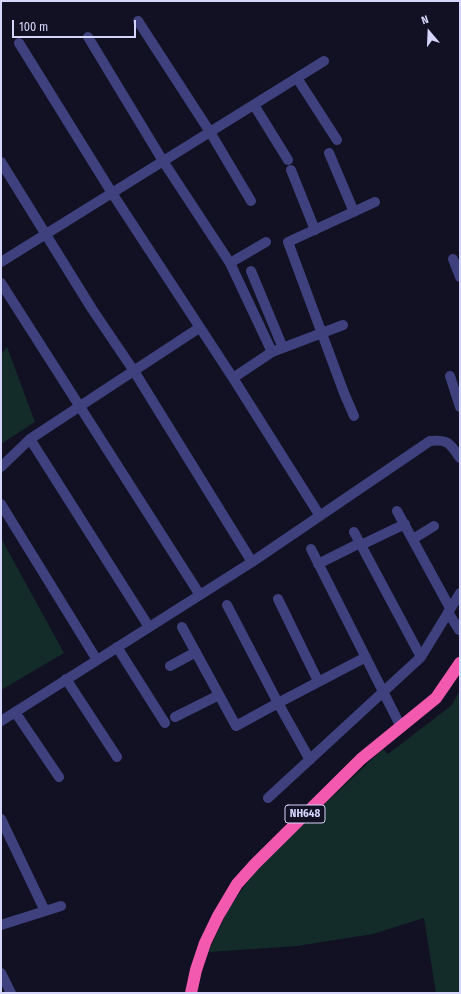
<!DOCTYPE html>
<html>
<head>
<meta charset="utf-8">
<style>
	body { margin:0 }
	#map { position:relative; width:461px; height:994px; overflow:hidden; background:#121023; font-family:"Fira Sans Condensed",sans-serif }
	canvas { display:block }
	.frame { position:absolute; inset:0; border:2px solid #d6d5fc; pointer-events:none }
	.north { position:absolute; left:409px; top:12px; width:40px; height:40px; -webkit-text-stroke:3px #121023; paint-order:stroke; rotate:341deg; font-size:11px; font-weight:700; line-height:16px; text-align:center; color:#d6d5fc }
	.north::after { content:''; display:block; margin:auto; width:14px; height:18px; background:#d6d5fc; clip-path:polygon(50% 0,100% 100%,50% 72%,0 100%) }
	.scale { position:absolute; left:12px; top:20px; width:124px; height:18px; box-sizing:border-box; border:2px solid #d6d5fc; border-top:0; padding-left:5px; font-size:12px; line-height:14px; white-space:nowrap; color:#d6d5fc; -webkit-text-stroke:3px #121023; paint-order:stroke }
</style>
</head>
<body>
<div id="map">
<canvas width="461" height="994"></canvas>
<div class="frame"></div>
<div class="north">N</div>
<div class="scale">100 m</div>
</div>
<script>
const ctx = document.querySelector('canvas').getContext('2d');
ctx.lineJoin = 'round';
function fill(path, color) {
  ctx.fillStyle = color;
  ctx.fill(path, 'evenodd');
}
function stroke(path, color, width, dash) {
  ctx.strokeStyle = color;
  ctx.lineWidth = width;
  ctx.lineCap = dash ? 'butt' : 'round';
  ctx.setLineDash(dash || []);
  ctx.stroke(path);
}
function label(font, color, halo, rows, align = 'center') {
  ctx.font = font + ' "Fira Sans Condensed",sans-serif';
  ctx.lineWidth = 3;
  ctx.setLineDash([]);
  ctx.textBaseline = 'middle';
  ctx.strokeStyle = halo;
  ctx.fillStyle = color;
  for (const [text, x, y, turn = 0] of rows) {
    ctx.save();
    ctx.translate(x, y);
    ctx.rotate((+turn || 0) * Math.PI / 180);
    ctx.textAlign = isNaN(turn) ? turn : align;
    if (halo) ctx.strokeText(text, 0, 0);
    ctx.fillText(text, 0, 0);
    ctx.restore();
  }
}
const green = new Path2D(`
	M 7,347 L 35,422 L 1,444 L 1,354 Z
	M 1,538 L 64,653 L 1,690 Z
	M 460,690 L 460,993 L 436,993 L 424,918 L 373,934 L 297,946 L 208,952 L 228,910 L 250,878 L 297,830 L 383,749 L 388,754 L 452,705 Z`);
const minor = new Path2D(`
	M 138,21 L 210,132 L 251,201
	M 88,37 L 163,161 L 230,263 L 272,352
	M 19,43 L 112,193 L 233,378 L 320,516
	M 297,78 L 337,140
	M 254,105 L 288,160
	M 329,153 L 354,212
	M 1,162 L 92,309 L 134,371 L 252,562
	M 291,170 L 315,230
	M 453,259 L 460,277
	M 1,262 L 324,61
	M 230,263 L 266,242
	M 251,271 L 283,348
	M 1,283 L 200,595
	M 450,376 L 460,407
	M 233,378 L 272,352 L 343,325
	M 354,416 L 344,393 L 288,242 L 375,202
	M 30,439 L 149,627
	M 1,467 L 30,439 L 199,328
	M 1,504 L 97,660
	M 397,511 L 450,608
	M 354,532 L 421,657
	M 413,539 L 434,526
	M 361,545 L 405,524
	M 311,549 L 401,727
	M 318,564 L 360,543
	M 278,599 L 318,681
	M 227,605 L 278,703 L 310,760
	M 448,612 L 459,630
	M 182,627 L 236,726 L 278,703 L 366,657
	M 117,647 L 165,723
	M 170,666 L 196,652
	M 66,679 L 117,757
	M 15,712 L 59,777
	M 175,717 L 219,695
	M 1,721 L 252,562 L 430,441 C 449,439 450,444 460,458
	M 268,798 L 421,657 L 460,593
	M 1,819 L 45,911
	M 1,925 L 61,906
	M 1,973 L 11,993`);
const highway = new Path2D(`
	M 191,993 L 196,970 L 205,943 L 218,916 L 237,884 L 255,864 L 361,759 L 436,698 L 460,663`);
const shields = [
	[305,814,40]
];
const shieldNames = [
	["NH648",305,814]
];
fill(green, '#132c2a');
stroke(minor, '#3e417e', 10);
stroke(highway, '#f359af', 12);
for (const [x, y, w] of shields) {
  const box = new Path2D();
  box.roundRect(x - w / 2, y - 9, w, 18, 3);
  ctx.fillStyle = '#121023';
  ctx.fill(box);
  stroke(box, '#d6d5fc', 1);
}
label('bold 11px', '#d6d5fc', null, shieldNames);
</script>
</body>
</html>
